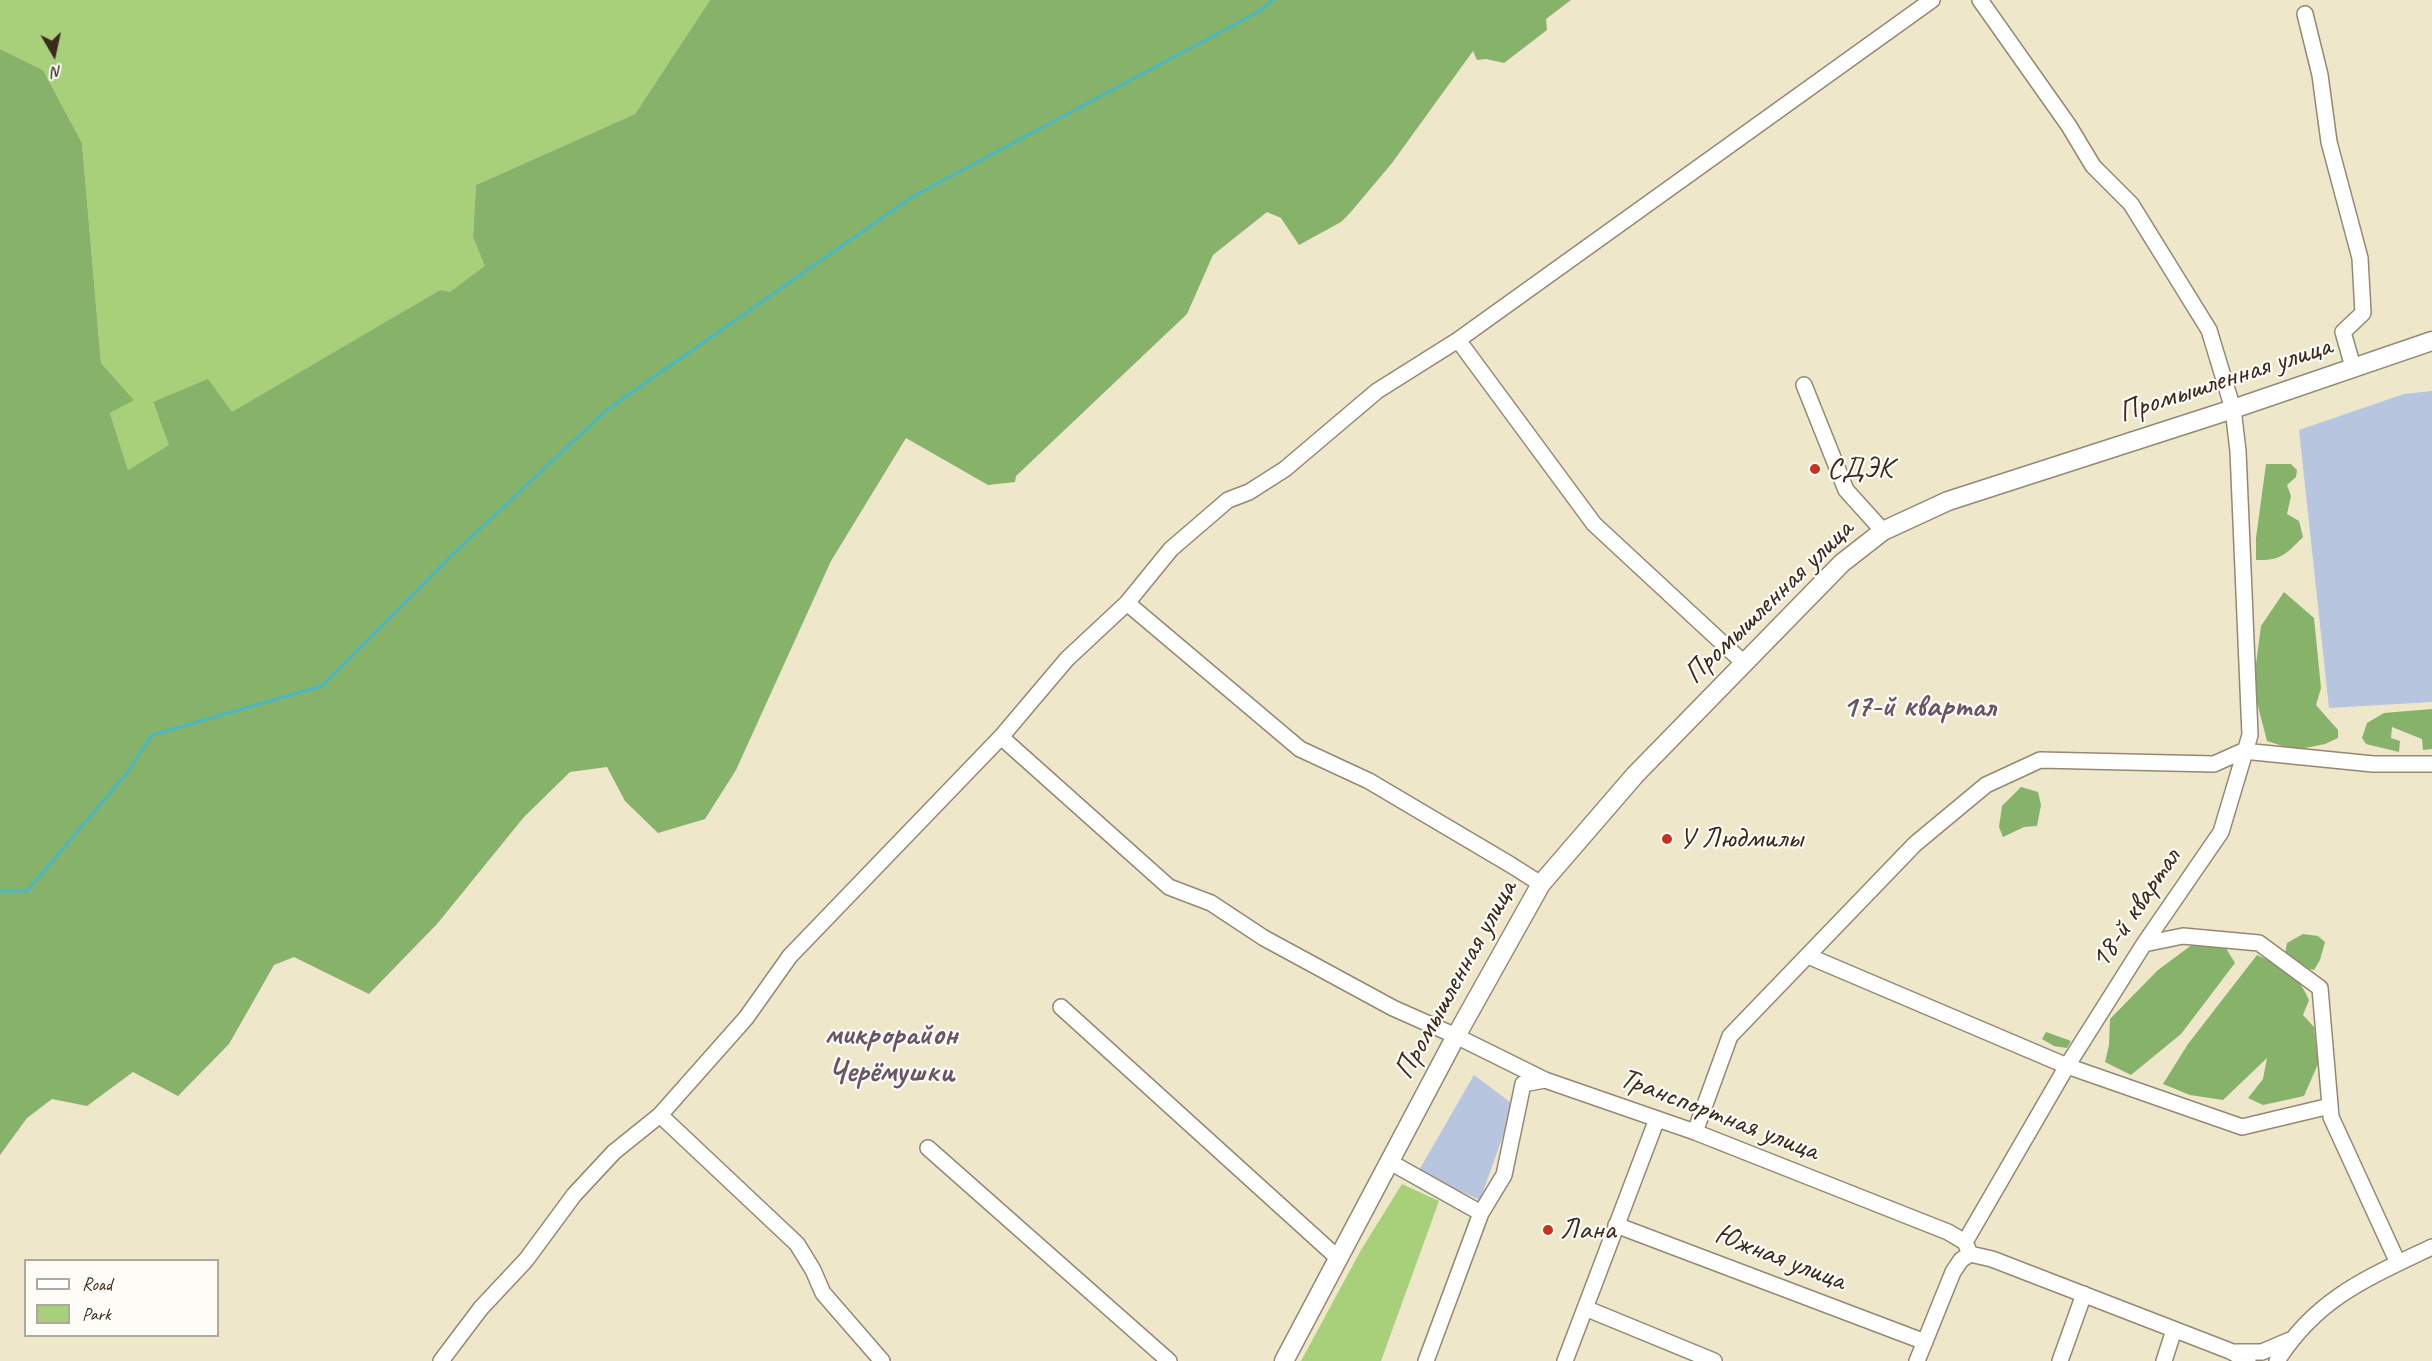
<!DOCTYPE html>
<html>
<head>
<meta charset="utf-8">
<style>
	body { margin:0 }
	#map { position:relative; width:2432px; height:1361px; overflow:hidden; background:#eee7ca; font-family:Caveat,sans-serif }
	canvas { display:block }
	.legend { position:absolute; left:24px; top:1259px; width:195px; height:78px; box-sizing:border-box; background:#fdfcf7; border:2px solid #afa8a0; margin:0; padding:8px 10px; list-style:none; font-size:18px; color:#3b2a1e }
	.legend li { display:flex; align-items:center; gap:12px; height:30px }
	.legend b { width:30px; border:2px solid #afa8a0 }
	.north { position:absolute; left:24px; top:24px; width:60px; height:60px; -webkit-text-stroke:4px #fdfcf7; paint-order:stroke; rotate:171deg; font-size:16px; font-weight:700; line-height:24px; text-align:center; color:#3b2a1e }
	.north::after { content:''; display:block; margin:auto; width:21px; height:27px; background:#3b2a1e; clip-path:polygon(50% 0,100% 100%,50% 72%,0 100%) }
</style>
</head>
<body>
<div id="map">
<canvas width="2432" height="1361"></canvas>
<ul class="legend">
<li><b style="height:8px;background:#fff"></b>Road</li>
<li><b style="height:16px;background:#a8cf7a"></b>Park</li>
</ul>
<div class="north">N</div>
</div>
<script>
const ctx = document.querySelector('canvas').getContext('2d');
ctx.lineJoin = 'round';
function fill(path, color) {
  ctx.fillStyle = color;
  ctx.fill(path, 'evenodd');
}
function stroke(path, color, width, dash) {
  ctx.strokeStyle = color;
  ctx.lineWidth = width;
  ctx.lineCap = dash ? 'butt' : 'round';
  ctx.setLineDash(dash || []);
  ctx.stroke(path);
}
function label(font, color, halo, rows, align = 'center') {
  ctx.font = font + ' Caveat,sans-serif';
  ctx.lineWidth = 4.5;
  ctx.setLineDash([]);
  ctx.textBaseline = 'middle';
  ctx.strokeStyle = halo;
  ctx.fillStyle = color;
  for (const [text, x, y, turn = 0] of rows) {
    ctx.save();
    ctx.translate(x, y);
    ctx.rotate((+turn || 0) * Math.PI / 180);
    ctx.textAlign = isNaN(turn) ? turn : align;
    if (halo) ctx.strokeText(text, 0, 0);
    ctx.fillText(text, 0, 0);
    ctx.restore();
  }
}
const industrial = new Path2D(`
	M 2432,391 L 2432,702 L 2329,708 L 2299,430 L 2404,394 Z
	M 1474,1075 L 1514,1105 L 1480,1200 L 1418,1172 Z`);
const green = new Path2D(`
	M 0,0 L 710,0 L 635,114 L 476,185 L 473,237 L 486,266 L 450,293 L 440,290 L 232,413 L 153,403 L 170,445 L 128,470 L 110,413 L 133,399 L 101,363 L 82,143 L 43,70 L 0,49 Z
	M 1402,1184 L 1439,1201 L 1381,1361 L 1301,1361 L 1361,1250 Z`);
const forest = new Path2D(`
	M 710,0 L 1571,0 L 1546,19 L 1547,30 L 1504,63 L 1486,59 L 1477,60 L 1473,51 L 1392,163 L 1350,213 L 1341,222 L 1299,245 L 1281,218 L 1267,212 L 1213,255 L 1187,314 L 1016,476 L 1015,482 L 988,485 L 906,438 L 831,561 L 736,770 L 705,819 L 658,833 L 625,801 L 607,767 L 570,772 L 524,817 L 437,924 L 369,994 L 294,957 L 274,965 L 229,1044 L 178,1096 L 133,1072 L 87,1106 L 52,1099 L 27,1118 L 0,1155 L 0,49 L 43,70 L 82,143 L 101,363 L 134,400 L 110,413 L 128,470 L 169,445 L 153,402 L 208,379 L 232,412 L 440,290 L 450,292 L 485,266 L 473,237 L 476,185 L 635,114 Z
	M 2266,464 L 2291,464 L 2297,470 L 2296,477 L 2287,485 L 2291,496 L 2287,514 L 2299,521 L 2303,537 C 2286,554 2281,561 2256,560 L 2256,538 Z
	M 2284,592 L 2314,618 L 2321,688 L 2316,705 L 2338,730 L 2338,738 L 2325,744 L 2295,750 L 2267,741 L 2253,687 L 2261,626 Z
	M 2432,709 L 2432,749 L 2423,750 L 2422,739 L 2392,727 L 2391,738 L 2400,741 L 2399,752 L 2366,744 L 2362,738 L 2367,723 L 2384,713 Z
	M 2021,787 L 2038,792 L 2041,805 L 2037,826 L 2024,827 L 2003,837 L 1999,827 L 2002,806 Z
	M 2303,934 L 2318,936 L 2325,942 L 2320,960 L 2314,970 L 2305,968 L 2285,954 L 2287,943 Z
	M 2193,944 L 2224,945 L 2235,963 L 2181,1034 L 2131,1075 L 2105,1062 L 2109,1045 L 2110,1019 L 2158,970 Z
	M 2257,955 C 2285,968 2296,971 2309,1000 L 2303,1015 L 2314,1027 L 2318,1064 L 2304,1096 L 2263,1105 L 2248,1098 L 2263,1079 L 2267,1058 L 2223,1100 L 2190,1095 L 2163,1084 L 2188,1044 Z
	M 2046,1032 L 2071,1041 L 2067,1048 L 2054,1046 L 2042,1039 Z`);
const stream = new Path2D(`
	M 0,891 L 27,891 L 127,773 L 152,735 L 322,686 L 451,556 L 608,409 L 912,197 L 1258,12 L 1273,0`);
const minor = new Path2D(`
	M 2305,14 L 2320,75 L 2329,142 L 2360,258 L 2363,313 L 2343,332 L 2353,367
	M 1458,340 L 1594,524 L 1745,664
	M 1804,385 L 1846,490 L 1883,531
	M 1127,603 L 1300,749 L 1369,781 L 1511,865 L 1541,884
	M 1001,737 L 1169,887 L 1211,903 L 1264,938 L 1393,1008 L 1456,1036 L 1545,1080 L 1695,1132 L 1948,1232 L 1965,1242
	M 2243,751 L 2373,764 L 2432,764
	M 2144,944 L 2183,936 L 2259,943 L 2320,988 L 2331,1117 L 2398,1263
	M 1808,956 L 2067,1066 L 2242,1127 L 2330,1106
	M 1061,1007 L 1339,1259
	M 660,1115 L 797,1244 L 813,1270 L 823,1293 L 882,1361
	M 1695,1132 L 1730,1036 L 1915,844 L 1986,785 L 2040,760 L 2214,764 L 2243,751
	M 928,1148 L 1169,1361
	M 1390,1162 L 1481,1213
	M 1616,1225 L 1925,1342
	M 1970,1254 L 1965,1242 L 2067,1066 L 2144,944 L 2221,832 L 2250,735 L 2238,451 L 2233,409 L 2209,330 L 2131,204 L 2093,166 L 2069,126 L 1980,0
	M 1970,1254 L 1992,1259 L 2230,1351 L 2248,1361
	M 1585,1308 L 1714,1361
	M 2236,1352 L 2262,1352 L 2290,1340
	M 441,1361 L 481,1308 L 526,1260 L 574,1195 L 614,1152 L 660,1115 L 746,1018 L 790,956 L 1001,737 L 1067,659 L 1127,603 L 1171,549 L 1228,500 L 1249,492 L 1285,469 L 1377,391 L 1458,340 L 1932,0
	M 1426,1361 L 1481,1213 L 1504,1175 L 1523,1084 L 1545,1080
	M 1565,1361 L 1657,1119
	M 1917,1361 L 1953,1272 L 1961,1260 L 1970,1254
	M 2060,1361 L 2084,1294
	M 2164,1361 L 2174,1330
	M 2277,1361 C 2317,1298 2367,1278 2432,1247`);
const major = new Path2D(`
	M 1284,1361 L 1456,1036 L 1541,884 L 1635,775 L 1842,563 L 1883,531 L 1948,501 L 2233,409 L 2432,341`);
const markers = [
	[1815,469,6,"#c8321e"],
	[1667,839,6,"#c8321e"],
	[1548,1230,6,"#c8321e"]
];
const streetNames = [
	["Промышленная улица",2225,380,-18],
	["Промышленная улица",1769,602,-44],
	["18-й квартал",2136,909,-56],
	["Промышленная улица",1456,980,-61],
	["Транспортная улица",1719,1115,21],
	["Южная улица",1780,1258,21]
];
const poiNames = [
	["СДЭК",1827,469],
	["У Людмилы",1679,839],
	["Лана",1560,1230]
];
const neighbourhoodNames = [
	["17-й квартал",1919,708],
	["микрорайон",891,1036],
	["Черёмушки",891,1073]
];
fill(industrial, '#b7c5de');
fill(green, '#a8cf7a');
fill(forest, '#86b26a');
stroke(stream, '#49b8c2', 3);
stroke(minor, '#948874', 18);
stroke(major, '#948874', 21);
stroke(minor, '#fff', 15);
stroke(major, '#fff', 18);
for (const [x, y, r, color] of markers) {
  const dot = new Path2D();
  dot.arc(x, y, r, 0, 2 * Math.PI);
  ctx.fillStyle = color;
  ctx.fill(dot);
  stroke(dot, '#fdfcf7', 2);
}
label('30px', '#3b2a1e', '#fdfcf7', streetNames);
label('30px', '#3b2a1e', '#fdfcf7', poiNames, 'left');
label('bold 32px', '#685565', '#fdfcf7', neighbourhoodNames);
</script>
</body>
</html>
